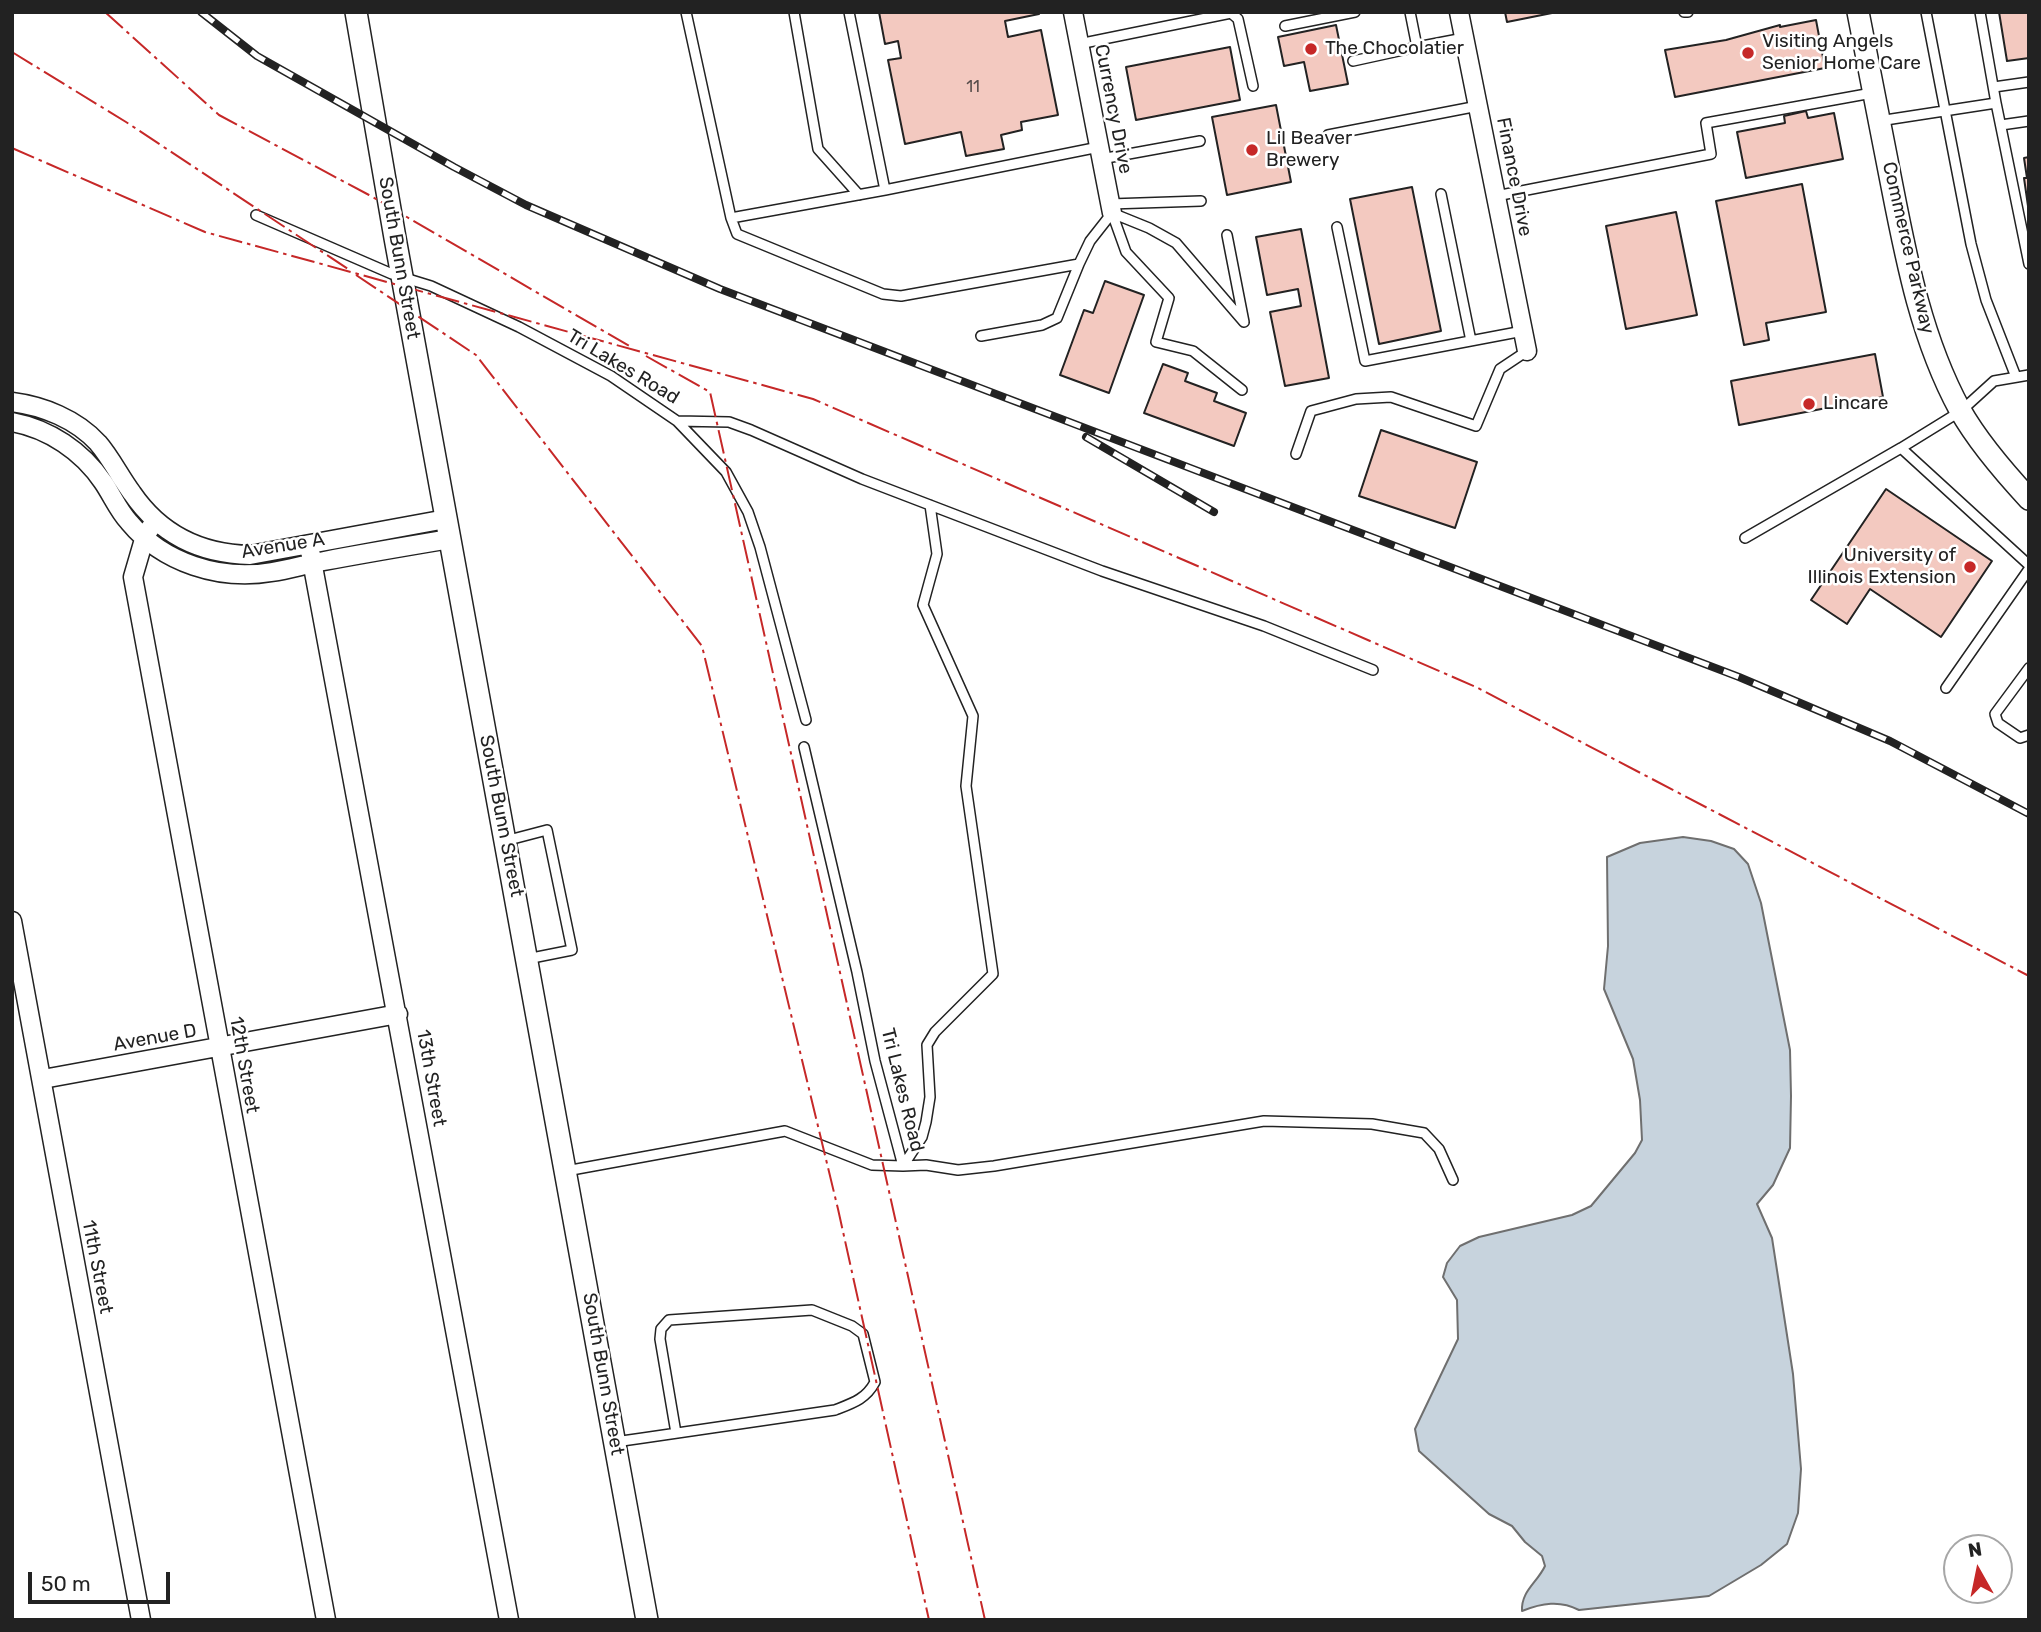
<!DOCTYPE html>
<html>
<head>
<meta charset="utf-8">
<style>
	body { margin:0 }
	#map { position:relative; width:2041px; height:1632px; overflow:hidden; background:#fff; font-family:Rubik,sans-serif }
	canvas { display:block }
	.frame { position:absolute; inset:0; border:14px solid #222; pointer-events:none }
	.north { position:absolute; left:1943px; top:1534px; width:70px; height:70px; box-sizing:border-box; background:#fff; border:2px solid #a7a7a7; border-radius:50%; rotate:351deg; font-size:19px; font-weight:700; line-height:28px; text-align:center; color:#222 }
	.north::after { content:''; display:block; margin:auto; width:24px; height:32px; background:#c62828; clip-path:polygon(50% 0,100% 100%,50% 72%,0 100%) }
	.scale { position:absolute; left:28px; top:1572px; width:142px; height:32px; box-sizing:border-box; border:4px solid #222; border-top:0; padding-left:9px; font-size:21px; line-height:24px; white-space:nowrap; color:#222; -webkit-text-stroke:5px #fff; paint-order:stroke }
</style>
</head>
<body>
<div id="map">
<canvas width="2041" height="1632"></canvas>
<div class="frame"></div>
<div class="north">N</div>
<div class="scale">50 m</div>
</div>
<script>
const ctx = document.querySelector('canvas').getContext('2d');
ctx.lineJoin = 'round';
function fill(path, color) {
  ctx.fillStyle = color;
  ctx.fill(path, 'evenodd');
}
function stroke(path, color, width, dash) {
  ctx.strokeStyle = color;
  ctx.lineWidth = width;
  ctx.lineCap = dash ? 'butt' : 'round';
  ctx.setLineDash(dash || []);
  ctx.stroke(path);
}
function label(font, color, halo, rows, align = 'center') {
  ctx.font = font + ' Rubik,sans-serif';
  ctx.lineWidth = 5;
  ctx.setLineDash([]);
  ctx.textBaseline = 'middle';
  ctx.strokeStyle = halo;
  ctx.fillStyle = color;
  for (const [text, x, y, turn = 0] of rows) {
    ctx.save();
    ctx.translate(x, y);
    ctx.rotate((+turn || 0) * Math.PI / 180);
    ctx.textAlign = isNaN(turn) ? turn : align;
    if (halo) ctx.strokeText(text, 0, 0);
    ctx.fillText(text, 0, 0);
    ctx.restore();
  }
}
const water = new Path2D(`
	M 1683,837 L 1711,841 L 1734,849 L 1748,864 L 1761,903 L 1790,1050 L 1791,1096 L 1790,1148 L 1773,1185 L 1757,1204 L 1772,1238 L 1793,1374 L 1801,1469 L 1798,1513 L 1787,1544 L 1761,1565 L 1709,1596 L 1579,1610 C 1560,1600 1542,1603 1522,1611 C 1521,1591 1537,1583 1545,1566 L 1542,1556 L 1525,1542 L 1512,1526 L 1489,1514 L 1419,1451 L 1415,1429 L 1458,1339 L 1457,1300 L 1443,1277 L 1447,1263 L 1460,1246 L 1479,1237 L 1572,1215 L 1591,1206 L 1635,1153 L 1642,1140 L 1640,1100 L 1633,1059 L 1604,989 L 1608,946 L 1607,857 L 1640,843 Z`);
const building = new Path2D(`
	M 879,12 L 1038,12 L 1039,14 L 1005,21 L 1008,37 L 1041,30 L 1058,115 L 1021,122 L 1022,130 L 1001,135 L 1004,149 L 966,156 L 961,132 L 905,144 L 888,60 L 901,58 L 898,41 L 885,44 Z
	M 1505,12 L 1557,12 L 1507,22 Z
	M 1999,12 L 2029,12 L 2029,58 L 2007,61 Z
	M 1816,20 L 1825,68 L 1675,97 L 1665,50 L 1726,40 L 1780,25 L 1780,27 Z
	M 1336,25 L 1348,84 L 1310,91 L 1304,62 L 1284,66 L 1278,37 Z
	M 1230,47 L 1240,100 L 1136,120 L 1126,67 Z
	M 1276,105 L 1291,182 L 1227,195 L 1212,117 Z
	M 1806,111 L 1808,118 L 1834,113 L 1843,159 L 1746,178 L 1737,132 L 1785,123 L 1784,116 Z
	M 2029,157 L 2029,213 L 2024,178 L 2027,178 L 2024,158 Z
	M 1802,184 L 1826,312 L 1766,323 L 1769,340 L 1744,345 L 1716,201 Z
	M 1412,187 L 1441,331 L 1379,344 L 1350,199 Z
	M 1676,212 L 1697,315 L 1626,329 L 1606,226 Z
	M 1301,229 L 1329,378 L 1285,386 L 1270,312 L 1301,306 L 1298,289 L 1267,295 L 1256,237 Z
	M 1105,281 L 1144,295 L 1109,393 L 1060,375 L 1084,310 L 1093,313 Z
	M 1875,354 L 1883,397 L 1739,425 L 1731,381 Z
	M 1163,364 L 1188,373 L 1185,381 L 1217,393 L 1214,401 L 1246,413 L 1234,446 L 1144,413 Z
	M 1381,430 L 1477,462 L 1455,528 L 1359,496 Z
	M 1886,489 L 1992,561 L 1941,637 L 1870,589 L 1847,624 L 1811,600 Z`);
const service = new Path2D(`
	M 686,12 L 731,218 L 737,234 L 883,294 L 901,296 L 1079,264 L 1090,241 L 1112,213
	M 794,12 L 818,149 L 859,195
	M 849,12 L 885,190 L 1099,147
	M 1410,12 L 1417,47 L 1464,38
	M 1684,12 L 1688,12
	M 1926,12 L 1971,244 L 1986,300 L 2016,377
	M 1285,26 L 1355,12
	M 1079,44 L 1231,13 L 1238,19 L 1253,86
	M 1353,61 L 1417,47
	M 1994,87 L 2029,82
	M 1996,103 L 2029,264
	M 1879,121 L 1996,103 L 1980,12
	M 2001,125 L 2029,121
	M 1328,135 L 1478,106
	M 1101,159 L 1200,141
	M 1441,194 L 1471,341
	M 1496,196 L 1711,154 L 1706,123 L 1872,93
	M 1110,204 L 1201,201
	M 1112,213 L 1149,228 L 1176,243 L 1244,322 L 1227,235
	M 1112,213 L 1126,252 L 1169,298 L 1156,342 L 1193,351 L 1242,390
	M 256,215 L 392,274 L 431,286 L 519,327 L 611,376 L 677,421 L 726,472 L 748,512 L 760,547 L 806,720
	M 731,218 L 885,190
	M 1337,227 L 1365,361 L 1523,331
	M 981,336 L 1042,325 L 1057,318 L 1079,264
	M 677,421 L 729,422 L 751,430 L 862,479 L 1102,571 L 1264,626 L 1373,670
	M 1901,448 L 1961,411 L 1994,381 L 2029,375
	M 1296,454 L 1311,411 L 1356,399 L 1391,397 L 1476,426 L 1500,369 L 1527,351
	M 1745,538 L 1901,448 L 2029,565
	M 2029,668 L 1995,714 L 1998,723 L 2020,738 L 2029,735
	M 1946,688 L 2029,569
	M 804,747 L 857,972 L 875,1061 L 903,1166 L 926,1165 L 958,1170 L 994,1166 L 1264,1121 L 1372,1124 L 1424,1133 L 1439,1149 L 1453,1180
	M 505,841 L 547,830 L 572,950 L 527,959
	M 566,1171 L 785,1131 L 872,1165 L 903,1166 L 922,1137 L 926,1122 L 930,1097 L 927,1045 L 935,1032 L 993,974 L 966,786 L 973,716 L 923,605 L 937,554 L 930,505
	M 615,1442 L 643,1438 L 835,1410 C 853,1403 866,1399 875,1382 L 863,1334 L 852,1326 L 812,1310 L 669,1320 L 661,1329 L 660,1339 L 676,1433`);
const minor = new Path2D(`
	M 1073,12 L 1112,213
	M 1459,12 L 1527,351
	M 12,402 C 43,406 76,419 98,443 C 111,458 120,477 132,493 C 160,534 200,554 250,555 L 446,519
	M 12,422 C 49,429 82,451 103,482 C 112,495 118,510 129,522 C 163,563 220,581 272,572 C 290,569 307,564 324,561 C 366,553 408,546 450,539
	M 155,521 L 145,536 L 133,577 L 326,1620
	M 309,545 L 509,1620
	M 12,921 L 141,1620
	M 43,1079 L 398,1014`);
const tertiary = new Path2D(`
	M 356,12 L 395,238 L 647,1620
	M 1858,12 C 1869,70 1881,128 1892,186 C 1907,263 1922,340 1960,410 C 1978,442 2004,472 2029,499`);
const rail = new Path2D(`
	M 201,12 L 257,56 L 454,167 L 526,205 L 720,289 L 1739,677 L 1890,741 L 2029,814
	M 1086,437 L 1214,512`);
const power = new Path2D(`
	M 105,12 L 219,115 L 369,195 L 631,347
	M 12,52 L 126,122 L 348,269
	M 12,148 L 205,232 L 813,399 L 1476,687 L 2029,976
	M 356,275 L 476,355 L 702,646 L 838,1209 L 929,1620
	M 646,356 L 710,392 L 985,1620`);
const markers = [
	[1311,49,7,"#c62828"],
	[1748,53,7,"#c62828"],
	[1252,150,7,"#c62828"],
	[1809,404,7,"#c62828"],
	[1970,567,7,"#c62828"]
];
const numberNames = [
	["11",973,87]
];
const poiNames = [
	["Visiting Angels",1762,42],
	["Senior Home Care",1762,64],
	["The Chocolatier",1325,49],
	["Lil Beaver",1266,139],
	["Brewery",1266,161],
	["Lincare",1823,404],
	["University of",1956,556,"right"],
	["Illinois Extension",1956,578,"right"]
];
const streetNames = [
	["Currency Drive",1113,109,79],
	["Finance Drive",1514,177,79],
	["Commerce Parkway",1908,248,77],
	["South Bunn Street",399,258,80],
	["Tri Lakes Road",623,367,31],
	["Avenue A",283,546,-9],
	["South Bunn Street",501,816,79],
	["Avenue D",155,1038,-10],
	["12th Street",244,1065,80],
	["13th Street",431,1078,80],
	["Tri Lakes Road",902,1090,76],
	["11th Street",97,1267,79],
	["South Bunn Street",603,1374,80]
];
fill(water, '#c7d3dd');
stroke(water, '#6f6f6f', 2);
fill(building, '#f3c9c0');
stroke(building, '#222', 2);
stroke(service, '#222', 12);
stroke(minor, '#222', 21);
stroke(tertiary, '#222', 24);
stroke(service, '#fff', 9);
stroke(minor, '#fff', 18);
stroke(tertiary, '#fff', 21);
stroke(rail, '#222', 8);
stroke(rail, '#fff', 5, [16]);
stroke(power, '#c62828', 2, [24, 5, 3.5, 5]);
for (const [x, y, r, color] of markers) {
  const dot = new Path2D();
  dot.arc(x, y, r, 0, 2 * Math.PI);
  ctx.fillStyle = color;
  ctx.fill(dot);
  stroke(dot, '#fff', 2.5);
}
label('16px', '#564c4a', null, numberNames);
label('19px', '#222', '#fff', poiNames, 'left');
label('19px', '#222', '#fff', streetNames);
</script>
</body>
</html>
